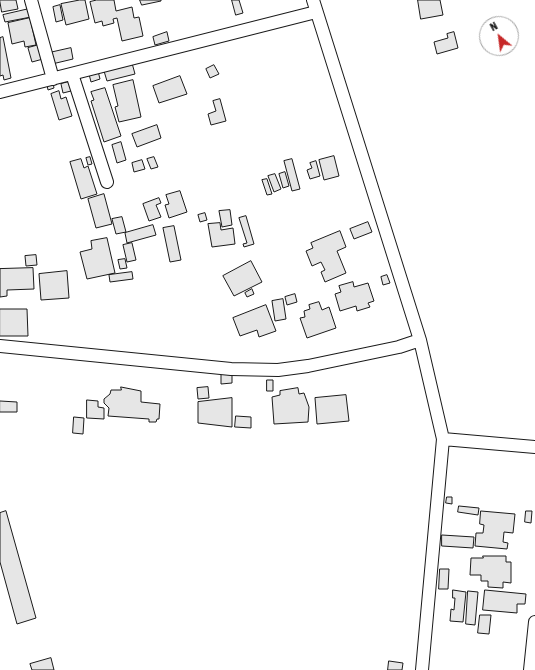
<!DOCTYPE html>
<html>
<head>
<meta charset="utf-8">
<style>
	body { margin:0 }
	#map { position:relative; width:535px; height:670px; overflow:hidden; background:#fff; font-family:"Asap Condensed",sans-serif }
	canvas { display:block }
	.north { position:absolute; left:479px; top:16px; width:40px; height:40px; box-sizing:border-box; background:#fff; border:1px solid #a3a3a3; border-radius:50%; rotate:331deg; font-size:11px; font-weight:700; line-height:16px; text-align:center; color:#1a1a1a }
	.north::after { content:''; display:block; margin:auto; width:14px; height:18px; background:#c62828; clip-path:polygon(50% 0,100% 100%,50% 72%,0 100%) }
</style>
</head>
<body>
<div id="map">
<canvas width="535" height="670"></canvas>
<div class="north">N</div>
</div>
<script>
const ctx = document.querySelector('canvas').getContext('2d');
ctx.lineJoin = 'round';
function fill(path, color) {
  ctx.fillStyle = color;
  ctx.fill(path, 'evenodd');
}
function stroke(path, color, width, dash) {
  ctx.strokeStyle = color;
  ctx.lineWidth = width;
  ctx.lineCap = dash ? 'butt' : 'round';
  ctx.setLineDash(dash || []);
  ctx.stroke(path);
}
const building = new Path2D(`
	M 0,0 L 16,0 L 18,9 L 2,12 Z
	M 80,0 L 85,0 L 89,19 L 66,25 L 61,4 Z
	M 97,0 L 114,0 L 116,11 L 132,7 L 134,18 L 139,17 L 143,36 L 122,41 L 117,18 L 113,19 L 114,23 L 103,26 L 102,21 L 95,23 L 90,2 Z
	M 140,0 L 161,0 L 161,1 L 142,5 Z
	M 232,0 L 239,0 L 243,13 L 236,15 Z
	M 418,0 L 440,0 L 443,15 L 421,19 Z
	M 60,5 L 63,20 L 56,22 L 53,7 Z
	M 29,9 L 31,17 L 5,22 L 3,15 Z
	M 30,18 L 36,45 L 25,47 L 24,41 L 12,44 L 8,23 Z
	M 167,32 L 169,41 L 155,45 L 153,37 Z
	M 454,32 L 458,48 L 437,54 L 434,42 L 448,38 L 447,34 Z
	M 3,37 L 11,78 L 4,80 L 3,75 L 0,76 L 0,38 Z
	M 39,45 L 43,59 L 32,62 L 28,48 Z
	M 71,48 L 73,59 L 52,64 L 49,53 Z
	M 132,63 L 135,74 L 107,81 L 104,71 Z
	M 214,65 L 219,74 L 210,78 L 206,69 Z
	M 98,71 L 100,79 L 91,82 L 89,74 Z
	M 180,76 L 187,94 L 159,103 L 153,86 Z
	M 133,80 L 141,117 L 119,122 L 115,107 L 118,106 L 113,85 Z
	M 72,81 L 75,90 L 63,93 L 61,84 Z
	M 53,83 L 54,88 L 48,90 L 47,85 Z
	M 105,88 L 121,136 L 104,142 L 91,101 L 94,100 L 91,92 Z
	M 59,91 L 61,99 L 66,97 L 72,116 L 59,120 L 51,94 Z
	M 220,99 L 226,121 L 211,125 L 208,114 L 216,111 L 213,101 Z
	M 157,125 L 161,138 L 137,147 L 132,134 Z
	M 121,142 L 126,160 L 117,163 L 112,145 Z
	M 334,156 L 339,176 L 324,180 L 319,160 Z
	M 90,157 L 92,164 L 88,165 L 86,158 Z
	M 154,157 L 158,167 L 151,169 L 147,159 Z
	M 81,159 L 84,168 L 88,166 L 97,194 L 81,199 L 70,162 Z
	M 292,159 L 300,189 L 292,191 L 284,161 Z
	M 142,160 L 145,169 L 134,172 L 132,163 Z
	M 316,161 L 320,176 L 310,179 L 307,170 L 312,168 L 310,163 Z
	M 285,172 L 289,186 L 283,188 L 279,174 Z
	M 275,174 L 281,189 L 274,192 L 268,176 Z
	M 267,179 L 272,194 L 267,195 L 262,180 Z
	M 180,191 L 187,212 L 169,218 L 165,205 L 169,204 L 166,195 Z
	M 104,194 L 112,224 L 96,228 L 88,199 Z
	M 159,198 L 161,203 L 156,205 L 161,217 L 149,221 L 143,204 Z
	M 230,210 L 232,225 L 222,227 L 219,211 Z
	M 205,213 L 207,220 L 200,222 L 198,215 Z
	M 246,216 L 254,244 L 244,247 L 243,244 L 247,243 L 239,218 Z
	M 122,217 L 126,232 L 116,234 L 112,219 Z
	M 368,222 L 372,232 L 354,239 L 350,229 Z
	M 220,223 L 221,230 L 233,228 L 235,244 L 212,247 L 208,224 Z
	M 153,225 L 156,235 L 127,243 L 125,233 Z
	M 174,226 L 181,260 L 170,262 L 163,228 Z
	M 340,231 L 346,247 L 337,251 L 346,273 L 325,282 L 321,272 L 325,270 L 321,262 L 312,266 L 306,251 L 313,248 L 311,243 Z
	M 107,238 L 115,273 L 87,279 L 80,252 L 92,249 L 91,241 Z
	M 132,243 L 136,260 L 127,262 L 123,245 Z
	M 36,255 L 37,265 L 26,266 L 25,256 Z
	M 125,259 L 127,268 L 120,269 L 118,260 Z
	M 251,261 L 262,282 L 234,296 L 223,276 Z
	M 33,268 L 34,289 L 7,290 L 7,296 L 0,297 L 0,269 Z
	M 67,271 L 69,298 L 41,300 L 39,274 Z
	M 132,272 L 133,279 L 110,282 L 109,275 Z
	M 387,275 L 390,283 L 383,285 L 381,277 Z
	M 353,282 L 354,287 L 368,283 L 374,301 L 368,303 L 370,307 L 357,311 L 356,306 L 340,311 L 335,294 L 341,292 L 339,286 Z
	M 252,289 L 254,294 L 247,297 L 245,293 Z
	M 295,294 L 297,302 L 287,305 L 285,297 Z
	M 283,299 L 286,319 L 275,321 L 272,301 Z
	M 319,302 L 322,310 L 329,307 L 336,328 L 307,338 L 300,318 L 305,317 L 304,311 L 310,309 L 309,305 Z
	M 266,305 L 276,331 L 259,337 L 257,330 L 240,336 L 233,318 Z
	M 0,309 L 27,309 L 28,336 L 0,336 Z
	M 232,374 L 232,383 L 221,384 L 221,375 Z
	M 267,380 L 273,380 L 273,391 L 267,391 Z
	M 121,387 L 141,391 L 141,402 L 160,404 L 159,419 L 157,419 L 156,422 L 149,422 L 149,419 L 108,416 L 109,408 L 104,403 L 104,399 L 110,394 L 111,390 L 121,390 Z
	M 208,387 L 209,398 L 198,399 L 197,388 Z
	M 298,388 L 299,394 L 304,393 L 309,407 L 308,422 L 274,424 L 272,397 L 280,395 L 280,391 Z
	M 346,395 L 349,421 L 317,424 L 315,398 Z
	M 232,398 L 232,427 L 198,423 L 198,402 Z
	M 87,400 L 98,401 L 98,407 L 104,408 L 104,419 L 87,418 Z
	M 0,401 L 17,402 L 17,412 L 0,412 Z
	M 236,416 L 251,417 L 251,428 L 235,427 Z
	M 74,417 L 84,418 L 83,434 L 73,433 Z
	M 447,497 L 452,497 L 452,504 L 446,503 Z
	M 459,506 L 479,508 L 478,515 L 458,512 Z
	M 6,511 L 36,618 L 17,624 L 0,562 L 0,513 Z
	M 481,511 L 515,514 L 513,533 L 504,532 L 503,542 L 508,543 L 507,549 L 475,546 L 476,533 L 483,533 L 484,525 L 480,524 Z
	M 526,511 L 532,511 L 531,523 L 525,522 Z
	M 442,535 L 474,537 L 473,548 L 442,546 Z
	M 483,556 L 506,556 L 506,562 L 511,562 L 511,583 L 503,582 L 503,588 L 488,587 L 488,581 L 481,581 L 481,575 L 470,575 L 471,558 L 483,558 Z
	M 440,569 L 449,569 L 448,589 L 439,589 Z
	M 453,590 L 466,592 L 463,622 L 450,621 L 451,609 L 454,610 L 455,598 L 453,598 Z
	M 485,590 L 526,594 L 525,604 L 517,604 L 517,613 L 483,610 Z
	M 468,591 L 478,592 L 475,625 L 466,624 Z
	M 480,615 L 491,615 L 489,634 L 478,633 Z
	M 51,658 L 54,670 L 32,670 L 30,664 Z
	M 389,661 L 403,663 L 402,670 L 388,670 Z`);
const minor = new Path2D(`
	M 31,0 L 53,79
	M 313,0 L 420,340 L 443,439 L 422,670
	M 72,74 L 107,182
	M 0,92 L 316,12
	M 0,346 L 231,369 L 278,370 L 308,366 L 399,347 L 420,340
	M 443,439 L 535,447
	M 530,670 L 535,622`);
fill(building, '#e6e6e6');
stroke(building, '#1a1a1a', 1);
stroke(minor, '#1a1a1a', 14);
stroke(minor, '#fff', 12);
</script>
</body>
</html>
